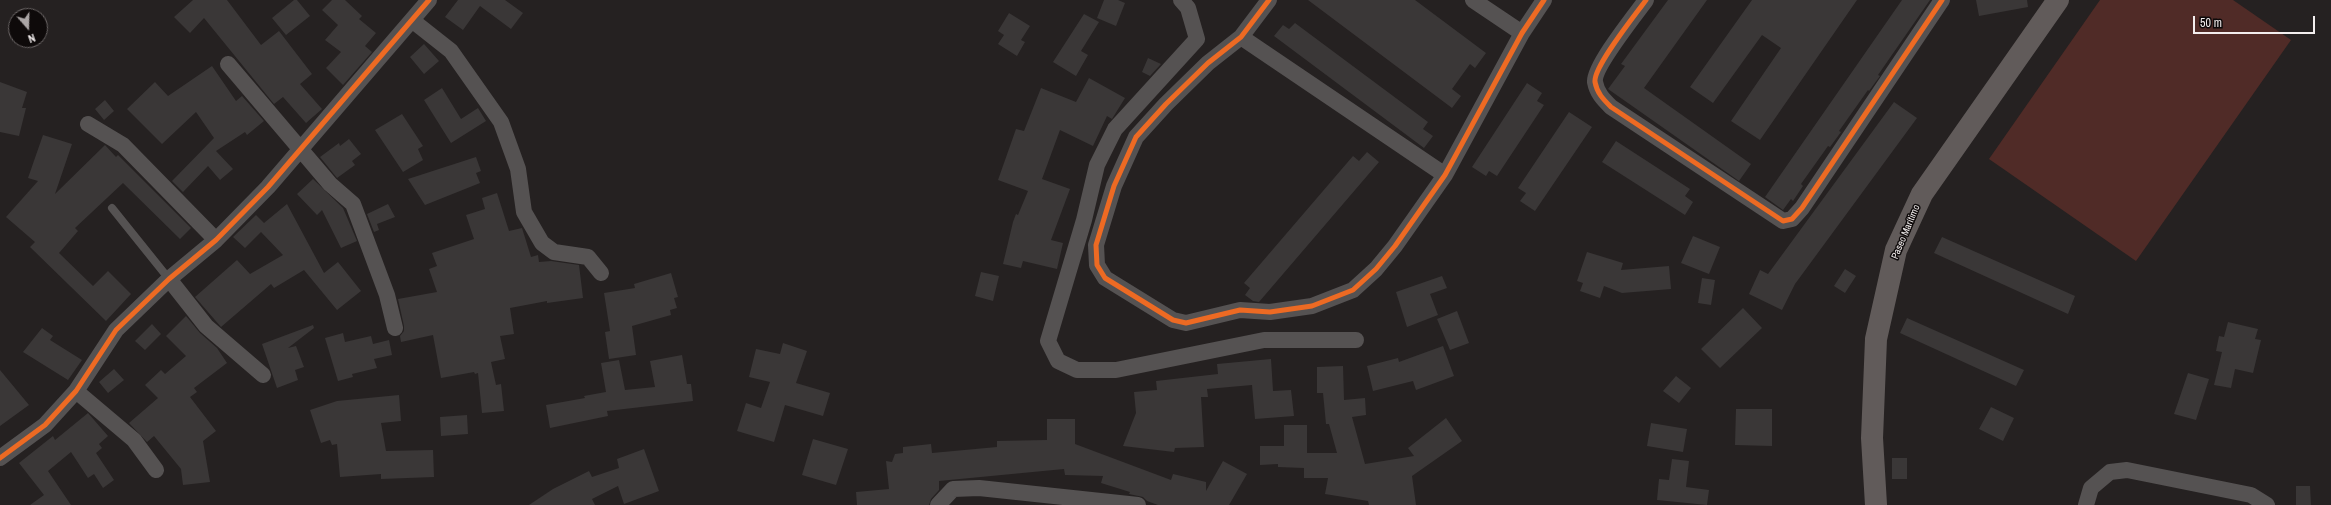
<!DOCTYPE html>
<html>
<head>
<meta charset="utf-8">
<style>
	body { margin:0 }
	#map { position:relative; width:2331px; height:505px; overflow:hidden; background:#252121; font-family:"Archivo Narrow",sans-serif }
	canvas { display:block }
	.north { position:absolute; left:8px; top:8px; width:40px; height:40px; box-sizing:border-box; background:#0e0a0a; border:1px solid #6a6565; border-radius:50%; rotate:160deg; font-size:11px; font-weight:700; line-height:16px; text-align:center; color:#f3eeee }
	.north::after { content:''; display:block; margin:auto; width:14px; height:18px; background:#aba6a6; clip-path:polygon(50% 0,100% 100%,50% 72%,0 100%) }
	.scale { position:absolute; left:2193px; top:16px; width:122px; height:18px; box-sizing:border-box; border:2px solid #f3eeee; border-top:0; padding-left:5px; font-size:12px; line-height:14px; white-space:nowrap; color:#f3eeee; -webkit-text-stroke:3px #0e0a0a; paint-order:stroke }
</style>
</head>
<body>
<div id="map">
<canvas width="2331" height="505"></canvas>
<div class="north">N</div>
<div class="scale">50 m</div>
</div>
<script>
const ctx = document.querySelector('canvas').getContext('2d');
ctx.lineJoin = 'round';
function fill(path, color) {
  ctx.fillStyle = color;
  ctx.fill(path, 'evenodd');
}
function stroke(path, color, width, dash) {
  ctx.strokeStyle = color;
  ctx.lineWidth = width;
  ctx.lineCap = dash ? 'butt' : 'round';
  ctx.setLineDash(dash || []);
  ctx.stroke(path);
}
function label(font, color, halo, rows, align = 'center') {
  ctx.font = font + ' "Archivo Narrow",sans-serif';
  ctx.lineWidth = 3;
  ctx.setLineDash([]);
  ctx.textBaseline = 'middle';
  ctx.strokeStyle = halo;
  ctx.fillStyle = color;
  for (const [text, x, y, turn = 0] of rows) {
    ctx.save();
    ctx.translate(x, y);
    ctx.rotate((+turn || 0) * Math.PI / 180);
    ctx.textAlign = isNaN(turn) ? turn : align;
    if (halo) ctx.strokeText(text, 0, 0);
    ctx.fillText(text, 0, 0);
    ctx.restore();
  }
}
const green = new Path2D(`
	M 2100,0 L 2233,0 L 2291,40 L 2136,261 L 1989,159 Z`);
const building = new Path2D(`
	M 193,0 L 227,0 L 261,45 L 279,31 L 312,74 L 300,84 L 322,109 L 306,123 L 283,97 L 274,104 L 204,18 L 190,33 L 174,17 Z
	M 294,0 L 297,0 L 310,16 L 286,35 L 272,18 Z
	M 332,0 L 345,0 L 362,16 L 359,19 L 376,33 L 365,46 L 372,52 L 343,85 L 326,68 L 341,52 L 325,40 L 338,25 L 322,10 Z
	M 458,0 L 505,0 L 523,13 L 511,29 L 480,6 L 463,30 L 445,17 Z
	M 1104,0 L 1118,0 L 1125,3 L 1116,26 L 1097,18 Z
	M 1308,0 L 1415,0 L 1486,53 L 1475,68 L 1470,64 L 1452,89 L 1461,96 L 1452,108 Z
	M 1668,0 L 1707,0 L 1644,88 L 1751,164 L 1739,181 L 1608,89 L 1625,66 L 1621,64 Z
	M 1752,0 L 1857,0 L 1760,140 L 1731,121 L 1781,48 L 1762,35 L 1713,103 L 1690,87 Z
	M 1902,0 L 1930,0 L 1878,75 L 1880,76 L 1869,91 L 1868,90 L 1839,131 L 1841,132 L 1830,147 L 1828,146 L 1801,184 L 1803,186 L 1793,201 L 1791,199 L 1783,210 L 1765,197 Z
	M 1976,0 L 2027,0 L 2028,7 L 1979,16 Z
	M 1009,13 L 1030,26 L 1021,40 L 1025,42 L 1017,56 L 998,44 L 1004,35 L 998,31 Z
	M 1084,14 L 1099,22 L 1081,51 L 1088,55 L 1076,76 L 1053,62 Z
	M 1295,23 L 1428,122 L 1423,129 L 1433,136 L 1424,148 L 1274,36 L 1283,25 L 1289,29 Z
	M 424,44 L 439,61 L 424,74 L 410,57 Z
	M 1148,58 L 1161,64 L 1150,76 L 1142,72 Z
	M 212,66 L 236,101 L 242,96 L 264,121 L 247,135 L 245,132 L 216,151 L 233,169 L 220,180 L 208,166 L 183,192 L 172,181 L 214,138 L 196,112 L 162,144 L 127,109 L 155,82 L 168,96 Z
	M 1089,78 L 1125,98 L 1112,119 L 1107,116 L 1093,146 L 1060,130 L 1042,179 L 1070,189 L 1051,240 L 1063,243 L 1057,269 L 1023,261 L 1021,268 L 1003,264 L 1013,222 L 1016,214 L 1018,215 L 1028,191 L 998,180 L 1016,129 L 1024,131 L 1041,88 L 1076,102 Z
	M 0,82 L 27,92 L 22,108 L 26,108 L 19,136 L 0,132 Z
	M 1527,83 L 1542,93 L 1537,101 L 1544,105 L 1497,176 L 1489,171 L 1486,176 L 1472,167 Z
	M 442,88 L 461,119 L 478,108 L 486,121 L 451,143 L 424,100 Z
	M 105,100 L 114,111 L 104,120 L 95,109 Z
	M 1894,102 L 1917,118 L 1795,284 L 1782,310 L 1749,294 L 1760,270 L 1768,274 Z
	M 1569,112 L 1592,127 L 1535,211 L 1520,201 L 1526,193 L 1518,188 Z
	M 402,114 L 423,146 L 418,149 L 423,160 L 403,172 L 375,130 Z
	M 43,135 L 72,144 L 55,194 L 105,145 L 116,157 L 118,155 L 191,228 L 180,239 L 123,183 L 75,228 L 78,231 L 59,253 L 93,286 L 108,271 L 131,294 L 106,321 L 30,247 L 35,242 L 6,217 L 38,181 L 28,178 Z
	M 349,139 L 361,154 L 352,161 L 355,165 L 337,178 L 320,157 L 339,143 L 340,146 Z
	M 1616,141 L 1690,189 L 1685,196 L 1693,202 L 1685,215 L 1602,162 Z
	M 1367,152 L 1379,162 L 1259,302 L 1253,301 L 1245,295 L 1250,288 L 1244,283 L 1353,156 L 1359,161 Z
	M 476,157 L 481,171 L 476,173 L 480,183 L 425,205 L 408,179 Z
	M 313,179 L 343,208 L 357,241 L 341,248 L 322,210 L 317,215 L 297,194 Z
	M 497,193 L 509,231 L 522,228 L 531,257 L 538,255 L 539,262 L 551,261 L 579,265 L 583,298 L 547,303 L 547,301 L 510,308 L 514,334 L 500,336 L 505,359 L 491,362 L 496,385 L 501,384 L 504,411 L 482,413 L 478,373 L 475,374 L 474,372 L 441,378 L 433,335 L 401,342 L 400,336 L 404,331 L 404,326 L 398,299 L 437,292 L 429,269 L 437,266 L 432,253 L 474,239 L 466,215 L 485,209 L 482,198 Z
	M 287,204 L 324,273 L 338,262 L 361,291 L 337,310 L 304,270 L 274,288 L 271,284 L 221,327 L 195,297 L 237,260 L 250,274 L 283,255 L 261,232 L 245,248 L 233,237 L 256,215 L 264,223 Z
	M 388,204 L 395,217 L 377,224 L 379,230 L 374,232 L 367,214 Z
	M 1693,236 L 1720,247 L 1709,274 L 1681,263 Z
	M 1942,237 L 2075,296 L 2068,314 L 1934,253 Z
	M 1587,252 L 1623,263 L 1621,270 L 1669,266 L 1671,289 L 1622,293 L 1604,286 L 1600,298 L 1580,291 L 1583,283 L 1577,281 Z
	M 1845,269 L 1856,276 L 1845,293 L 1834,286 Z
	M 981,272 L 999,276 L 993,301 L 975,296 Z
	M 671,273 L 678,297 L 674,298 L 677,308 L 670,310 L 671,315 L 632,326 L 636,355 L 609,359 L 605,332 L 610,331 L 604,293 L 635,288 L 634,284 Z
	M 1442,276 L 1447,288 L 1430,294 L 1438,315 L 1407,327 L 1396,292 Z
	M 1702,278 L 1715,280 L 1711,305 L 1698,303 Z
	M 1743,308 L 1762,328 L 1720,368 L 1701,349 Z
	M 1457,311 L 1469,343 L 1450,350 L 1437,319 Z
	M 186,316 L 200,333 L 217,348 L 227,363 L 194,388 L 197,392 L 190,397 L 216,431 L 203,441 L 210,482 L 183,485 L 181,469 L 154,436 L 147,442 L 129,423 L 158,398 L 145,385 L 161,370 L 165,374 L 186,356 L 166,336 Z
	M 1907,318 L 2024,370 L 2016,386 L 1900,333 Z
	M 2228,322 L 2258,329 L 2255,339 L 2261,340 L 2253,373 L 2235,369 L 2231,388 L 2214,385 L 2222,352 L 2216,351 L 2219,336 L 2224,337 Z
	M 152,324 L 161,334 L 145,350 L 135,341 Z
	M 313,325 L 314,328 L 288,348 L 296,346 L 304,367 L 295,370 L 298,380 L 277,388 L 262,344 Z
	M 42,328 L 53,336 L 50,340 L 82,360 L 68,380 L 23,352 Z
	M 343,333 L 345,342 L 371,336 L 373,344 L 389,340 L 392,355 L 374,359 L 377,368 L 352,374 L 353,377 L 338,381 L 325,338 Z
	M 783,343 L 807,351 L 796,383 L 830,393 L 823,416 L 785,405 L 774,442 L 737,431 L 746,403 L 761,408 L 770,382 L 749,377 L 756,349 L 780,354 Z
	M 1443,346 L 1454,376 L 1416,390 L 1413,381 L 1373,391 L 1367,366 L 1398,358 L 1399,362 Z
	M 682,355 L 687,384 L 691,384 L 693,401 L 607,411 L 608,416 L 550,428 L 546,405 L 585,398 L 584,396 L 606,392 L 601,363 L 619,360 L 625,390 L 655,387 L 650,361 Z
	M 1271,359 L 1273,391 L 1291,390 L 1294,416 L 1255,419 L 1252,385 L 1207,389 L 1208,397 L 1201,397 L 1204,447 L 1175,448 L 1174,452 L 1123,446 L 1136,413 L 1134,392 L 1157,390 L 1156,381 L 1218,374 L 1217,364 Z
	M 1343,366 L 1344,400 L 1365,398 L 1366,415 L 1352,417 L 1365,464 L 1414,456 L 1408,448 L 1446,418 L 1462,441 L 1412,476 L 1416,505 L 1369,505 L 1368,501 L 1325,494 L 1328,478 L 1304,478 L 1304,468 L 1278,467 L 1278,464 L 1260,465 L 1260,446 L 1284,446 L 1284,425 L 1307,425 L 1307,453 L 1337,453 L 1329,424 L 1326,424 L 1323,393 L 1317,393 L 1317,367 Z
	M 114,369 L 124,380 L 108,393 L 99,382 Z
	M 0,370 L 29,405 L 0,426 Z
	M 2188,373 L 2209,379 L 2196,420 L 2174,414 Z
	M 1676,376 L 1691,388 L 1679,403 L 1663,391 Z
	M 399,395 L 401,421 L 381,423 L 386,451 L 433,450 L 434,477 L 381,479 L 381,474 L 340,477 L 337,444 L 332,445 L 330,440 L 321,443 L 310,410 L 337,401 Z
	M 1991,407 L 2014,418 L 2003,441 L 1979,429 Z
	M 1736,409 L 1772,409 L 1772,446 L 1735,445 Z
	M 88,413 L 108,436 L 99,444 L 102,448 L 96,453 L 114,480 L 103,488 L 94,474 L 88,478 L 71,452 L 48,471 L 71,505 L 30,505 L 44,495 L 19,463 L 53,436 L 55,440 Z
	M 467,415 L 468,434 L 441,436 L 440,417 Z
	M 1047,419 L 1075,419 L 1075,444 L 1171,480 L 1173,474 L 1206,482 L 1206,491 L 1223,461 L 1247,474 L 1229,505 L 1158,505 L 1147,501 L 1143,497 L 1129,494 L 1130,492 L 1101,483 L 1103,476 L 1065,475 L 1064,469 L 939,481 L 939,490 L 931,499 L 929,505 L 857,505 L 856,492 L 889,489 L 886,461 L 892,462 L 895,454 L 903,453 L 903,447 L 931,444 L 932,453 L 997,447 L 997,441 L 1047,440 Z
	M 1651,423 L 1687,429 L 1683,452 L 1647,446 Z
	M 813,439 L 848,449 L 836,485 L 802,475 Z
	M 644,449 L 659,491 L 624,504 L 618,486 L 592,499 L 595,505 L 529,505 L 553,489 L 589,471 L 592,477 L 619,468 L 617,459 Z
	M 1892,458 L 1907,458 L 1907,479 L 1892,479 Z
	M 1672,459 L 1689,461 L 1686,487 L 1709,490 L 1707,505 L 1657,500 L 1659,479 L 1669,480 Z
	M 2296,486 L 2310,486 L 2311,505 L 2296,505 Z`);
const lane = new Path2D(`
	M 112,208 L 169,279`);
const street = new Path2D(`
	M 1181,0 L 1188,8 L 1197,39 L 1115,129 L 1097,165 L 1084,220 L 1048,341 L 1058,361 L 1077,370 L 1116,370 L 1264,340 L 1356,340
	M 1269,0 L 1241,37 L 1208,63 L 1166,104 L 1136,137 L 1114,186 L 1096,245 L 1097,265 L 1105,278 L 1173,320 L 1186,323 L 1240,310 L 1270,312 L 1312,306 L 1353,290 L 1376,269 L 1395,246 L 1445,175 L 1522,33 L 1544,0
	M 1473,0 L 1522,33
	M 1646,0 C 1636,14 1593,67 1595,82 C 1597,93 1603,99 1611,107 L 1783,221 L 1792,219 L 1802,208 L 1942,0
	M 413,21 L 451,51 L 501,122 L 518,169 L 524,212 L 542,243 L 554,252 L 588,257 L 601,273
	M 1241,37 L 1445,175
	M 228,64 L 330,184 L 353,204 L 387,295 L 395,328
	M 88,124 L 123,145 L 216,240
	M 169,279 L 206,326 L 263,375
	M 76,391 L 134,440 L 156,470
	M 0,458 L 45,425 L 76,391 L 116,330 L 169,279 L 216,240 L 268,187 L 429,0
	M 938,505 L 953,489 L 979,488 L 1138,505
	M 2086,505 L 2091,488 L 2110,472 L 2127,470 L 2251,495 L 2267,505`);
const secondary = new Path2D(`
	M 1876,505 L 1872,438 L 1876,339 L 1896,250 L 1922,194 L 2058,0`);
const cycleway = new Path2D(`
	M 1269,0 L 1241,37 L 1208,63 L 1166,104 L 1136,137 L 1114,186 L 1096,245 L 1097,265 L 1105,278 L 1173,320 L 1186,323 L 1240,310 L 1270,312 L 1312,306 L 1353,290 L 1376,269 L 1395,246 L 1445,175 L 1522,33 L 1544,0
	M 1646,0 C 1636,14 1593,67 1595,82 C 1597,93 1603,99 1611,107 L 1783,221 L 1792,219 L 1802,208 L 1942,0
	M 0,458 L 45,425 L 76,391 L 116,330 L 169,279 L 216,240 L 268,187 L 429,0`);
const streetNames = [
	["Paseo Marítimo",1906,232,-67]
];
fill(green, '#502b27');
fill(building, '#3a3737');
stroke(lane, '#555252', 8);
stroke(street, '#555252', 16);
stroke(secondary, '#615b5a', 22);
stroke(cycleway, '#ed6a23', 5);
label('10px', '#f3eeee', '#0e0a0a', streetNames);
</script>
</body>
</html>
